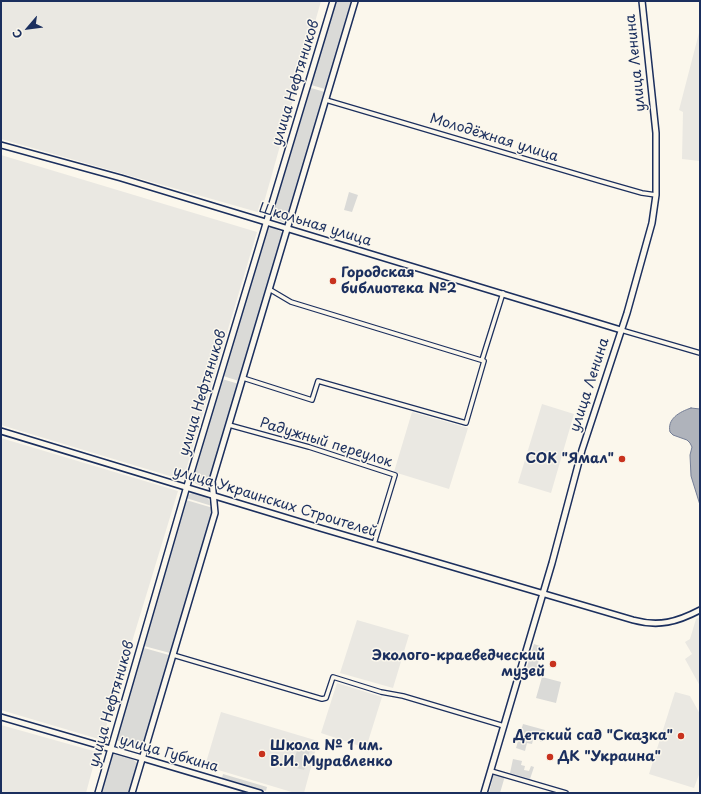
<!DOCTYPE html>
<html>
<head>
<meta charset="utf-8">
<style>
	body { margin:0 }
	#map { position:relative; width:701px; height:794px; overflow:hidden; background:#fbf7ec; font-family:"Playpen Sans",sans-serif }
	canvas { display:block }
	.frame { position:absolute; inset:0; border:2px solid #1b2f5e; pointer-events:none }
	.north { position:absolute; left:8px; top:8px; width:40px; height:40px; -webkit-text-stroke:3px #fbf7ec; paint-order:stroke; rotate:242deg; font-size:11px; font-weight:700; line-height:16px; text-align:center; color:#1b2f5e }
	.north::after { content:''; display:block; margin:auto; width:14px; height:18px; background:#1b2f5e; clip-path:polygon(50% 0,100% 100%,50% 72%,0 100%) }
</style>
</head>
<body>
<div id="map">
<canvas width="701" height="794"></canvas>
<div class="frame"></div>
<div class="north">С</div>
</div>
<script>
const ctx = document.querySelector('canvas').getContext('2d');
ctx.lineJoin = 'round';
function fill(path, color) {
  ctx.fillStyle = color;
  ctx.fill(path, 'evenodd');
}
function stroke(path, color, width, dash) {
  ctx.strokeStyle = color;
  ctx.lineWidth = width;
  ctx.lineCap = dash ? 'butt' : 'round';
  ctx.setLineDash(dash || []);
  ctx.stroke(path);
}
function label(font, color, halo, rows, align = 'center') {
  ctx.font = font + ' "Playpen Sans",sans-serif';
  ctx.lineWidth = 3;
  ctx.setLineDash([]);
  ctx.textBaseline = 'middle';
  ctx.strokeStyle = halo;
  ctx.fillStyle = color;
  for (const [text, x, y, turn = 0] of rows) {
    ctx.save();
    ctx.translate(x, y);
    ctx.rotate((+turn || 0) * Math.PI / 180);
    ctx.textAlign = isNaN(turn) ? turn : align;
    if (halo) ctx.strokeText(text, 0, 0);
    ctx.fillText(text, 0, 0);
    ctx.restore();
  }
}
const built = new Path2D(`
	M 1,1 L 321,1 L 261,213 L 1,139 Z
	M 700,29 L 700,161 L 682,159 L 683,112 L 679,110 Z
	M 1,155 L 257,232 L 183,480 L 1,425 Z
	M 542,404 L 574,414 L 551,493 L 518,483 Z
	M 412,412 L 468,428 L 449,489 L 394,472 Z
	M 1,438 L 178,491 L 102,740 L 1,710 Z
	M 700,617 L 700,686 L 685,659 L 692,654 L 685,642 L 690,639 L 696,619 Z
	M 357,620 L 409,635 L 393,688 L 340,673 Z
	M 337,683 L 382,697 L 366,748 L 321,733 Z
	M 675,692 L 690,696 L 700,714 L 700,772 L 694,788 L 649,774 Z
	M 221,712 L 318,741 L 304,793 L 295,793 L 205,766 Z
	M 1,725 L 97,752 L 86,793 L 1,793 Z`);
const green = new Path2D(`
	M 336,1 L 352,1 L 325,89 L 311,85 Z
	M 311,88 L 325,92 L 287,220 L 283,222 L 275,219 L 273,212 Z
	M 349,192 L 358,195 L 352,212 L 344,210 Z
	M 271,227 L 280,231 L 283,234 L 239,381 L 223,376 L 268,229 Z
	M 222,379 L 239,384 L 209,483 L 206,486 L 203,487 L 195,483 L 192,477 Z
	M 192,493 L 207,497 L 212,506 L 186,498 L 188,495 Z
	M 186,500 L 213,508 L 213,511 L 170,653 L 144,646 Z
	M 534,644 L 543,647 L 535,673 L 526,670 Z
	M 144,648 L 169,655 L 143,748 L 116,740 Z
	M 542,677 L 561,682 L 556,703 L 536,698 Z
	M 523,724 L 545,730 L 542,742 L 540,742 L 540,738 L 538,738 L 537,741 L 533,740 L 532,744 L 527,743 L 525,751 L 516,748 Z
	M 299,744 L 311,747 L 304,770 L 292,767 Z
	M 113,754 C 120,753 132,757 137,763 L 129,793 L 101,793 L 111,757 Z
	M 513,759 L 522,761 L 521,765 L 525,766 L 524,770 L 529,771 L 531,766 L 534,767 L 530,779 L 510,773 Z
	M 494,773 L 505,776 L 500,793 L 489,793 Z
	M 223,774 L 267,787 L 266,791 L 222,778 Z`);
const water = new Path2D(`
	M 691,408 L 700,409 L 700,505 L 691,476 L 690,455 L 692,447 L 690,443 L 687,440 L 673,435 L 670,432 C 667,419 679,412 691,408 Z`);
const minor = new Path2D(`
	M 326,100 L 600,181 L 642,193 L 656,195
	M 621,330 L 700,353
	M 482,360 L 503,293
	M 243,378 L 312,400 L 318,381 L 466,423 L 484,361 L 291,302 L 269,289
	M 229,425 L 309,447 L 395,475 L 374,544
	M 173,655 L 322,699 L 326,698 L 333,677 L 381,692 L 403,696 L 504,726
	M 491,771 L 566,793`);
const tertiary = new Path2D(`
	M 1,145 L 121,178 L 621,330
	M 1,431 L 320,528 L 633,620 C 659,627 677,622 700,610
	M 1,717 L 111,749
	M 142,758 L 260,793`);
const secondary = new Path2D(`
	M 111,749 L 142,758
	M 98,793 L 187,486 L 333,1
	M 132,793 L 215,513 L 212,481 L 355,1
	M 484,793 L 552,563 L 582,450 L 627,313 L 652,223 L 656,195 L 656,133 L 642,1`);
const markers = [
	[333,281,4,"#c8321e"],
	[622,459,4,"#c8321e"],
	[553,664,4,"#c8321e"],
	[681,736,4,"#c8321e"],
	[262,754,4,"#c8321e"],
	[550,757,4,"#c8321e"]
];
const streetNames = [
	["улица Ленина",636,63,-96],
	["улица Нефтяников",296,83,-73],
	["Молодёжная улица",494,138,17],
	["Школьная улица",315,225,17],
	["улица Ленина",590,385,-72],
	["улица Нефтяников",203,393,-73],
	["Радужный переулок",326,443,17],
	["улица Украинских Строителей",275,502,17],
	["улица Нефтяников",112,704,-74],
	["улица Губкина",169,754,16]
];
const poiNames = [
	["Городская",341,273],
	["библиотека №2",341,289],
	["СОК \"Ямал\"",614,459,"right"],
	["Эколого-краеведческий",545,656,"right"],
	["музей",545,672,"right"],
	["Детский сад \"Сказка\"",673,736,"right"],
	["Школа № 1 им.",270,746],
	["В.И. Муравленко",270,762],
	["ДК \"Украина\"",558,757]
];
fill(built, '#eae8e2');
fill(green, '#dadad7');
fill(water, '#afb3bb');
stroke(water, '#747e96', 1);
stroke(minor, '#1b2f5e', 6);
stroke(tertiary, '#1b2f5e', 8);
stroke(secondary, '#1b2f5e', 8);
stroke(minor, '#fbf7ec', 3.5);
stroke(tertiary, '#fbf7ec', 4.5);
stroke(secondary, '#fbf7ec', 5);
for (const [x, y, r, color] of markers) {
  const dot = new Path2D();
  dot.arc(x, y, r, 0, 2 * Math.PI);
  ctx.fillStyle = color;
  ctx.fill(dot);
  stroke(dot, '#fbf7ec', 1.5);
}
label('14px', '#1b2f5e', '#fbf7ec', streetNames);
label('bold 14px', '#1b2f5e', '#fbf7ec', poiNames, 'left');
</script>
</body>
</html>
